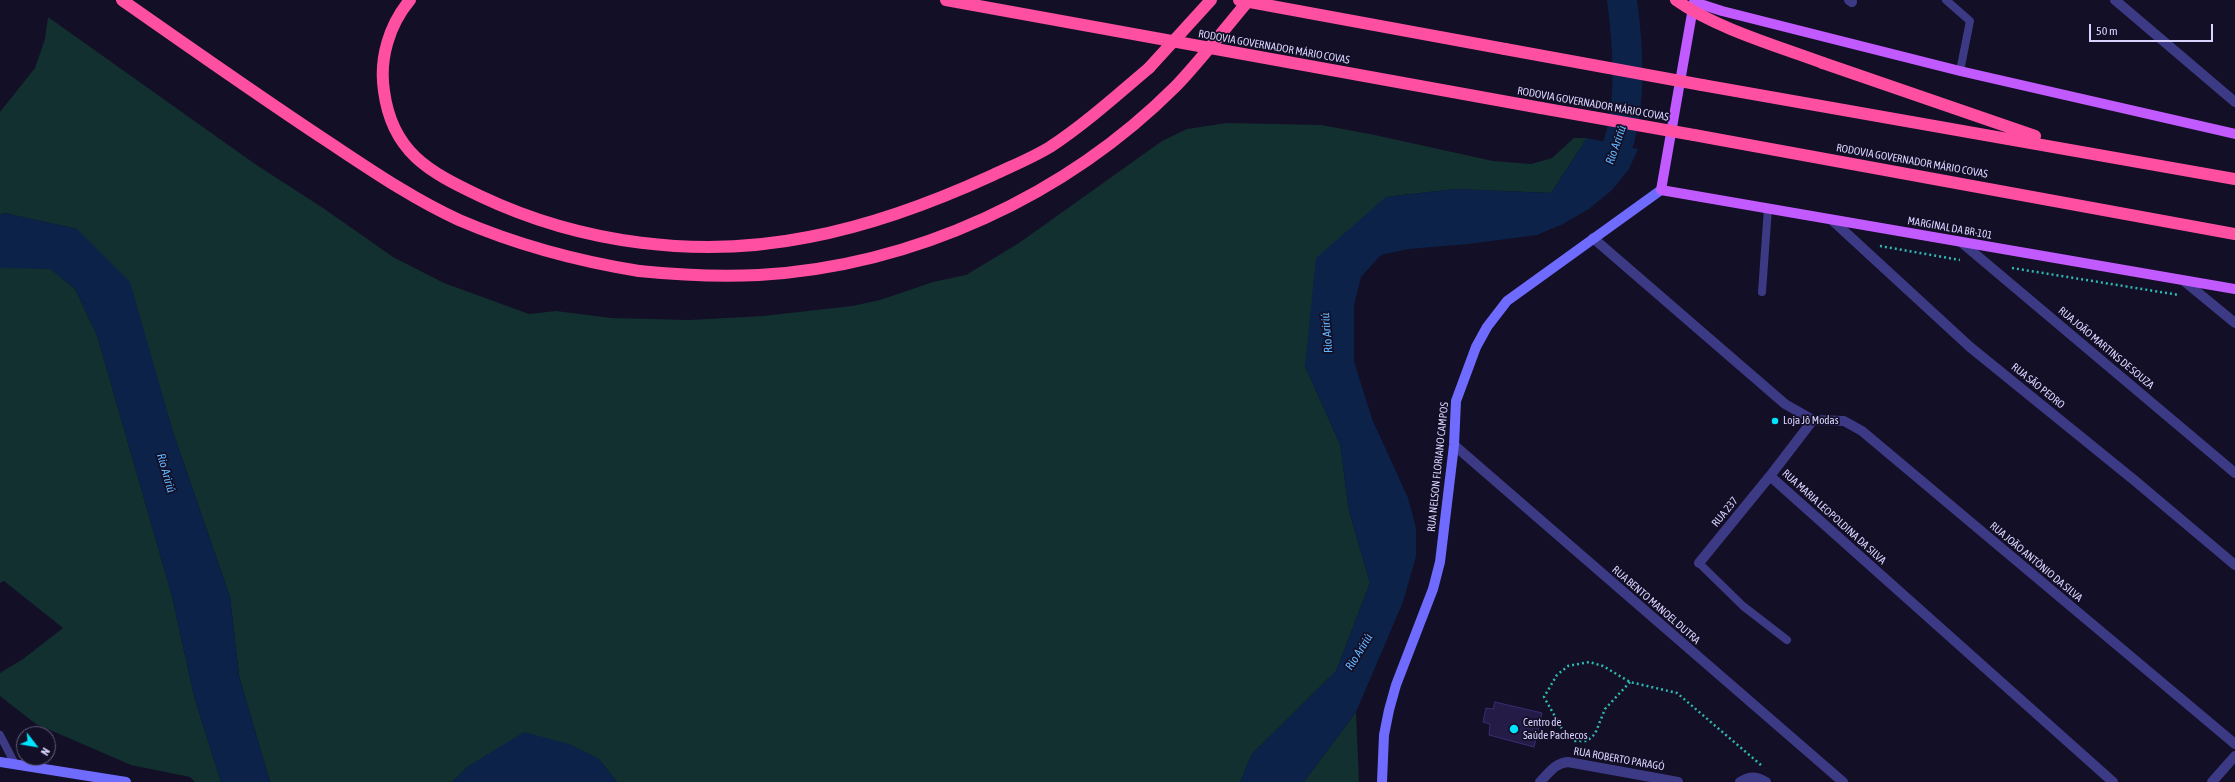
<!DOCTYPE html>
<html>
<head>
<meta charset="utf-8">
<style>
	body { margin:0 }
	#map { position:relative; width:2235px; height:782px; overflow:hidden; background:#130f26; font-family:"Asap Condensed",sans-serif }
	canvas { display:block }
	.north { position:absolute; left:16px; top:726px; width:40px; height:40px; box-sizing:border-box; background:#130f26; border:1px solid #625e7d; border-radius:50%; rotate:121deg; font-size:11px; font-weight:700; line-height:16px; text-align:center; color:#d9d4ff }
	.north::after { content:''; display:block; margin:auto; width:14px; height:18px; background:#00e5ff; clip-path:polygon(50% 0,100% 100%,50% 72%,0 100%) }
	.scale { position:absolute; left:2089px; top:24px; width:124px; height:18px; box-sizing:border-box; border:2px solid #d9d4ff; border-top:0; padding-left:5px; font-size:12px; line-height:14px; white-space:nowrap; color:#d9d4ff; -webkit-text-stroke:3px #130f26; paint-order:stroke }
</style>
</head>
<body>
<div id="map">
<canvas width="2235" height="782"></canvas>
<div class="north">N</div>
<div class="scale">50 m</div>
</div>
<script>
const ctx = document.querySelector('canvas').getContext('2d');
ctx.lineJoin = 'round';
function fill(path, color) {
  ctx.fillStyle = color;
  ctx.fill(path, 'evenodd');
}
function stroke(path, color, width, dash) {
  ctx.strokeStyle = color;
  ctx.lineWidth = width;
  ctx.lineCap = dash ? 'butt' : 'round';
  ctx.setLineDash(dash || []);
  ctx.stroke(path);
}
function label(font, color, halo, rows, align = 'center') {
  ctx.font = font + ' "Asap Condensed",sans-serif';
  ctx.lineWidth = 3.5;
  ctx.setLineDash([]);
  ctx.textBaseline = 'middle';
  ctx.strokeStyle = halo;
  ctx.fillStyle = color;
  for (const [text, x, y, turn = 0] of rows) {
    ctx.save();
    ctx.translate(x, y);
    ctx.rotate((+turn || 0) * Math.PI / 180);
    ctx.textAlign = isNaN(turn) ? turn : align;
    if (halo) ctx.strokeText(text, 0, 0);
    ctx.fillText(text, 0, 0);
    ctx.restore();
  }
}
const green = new Path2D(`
	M 48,17 L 255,164 L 323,208 L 393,257 L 444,283 L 529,314 L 556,311 L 611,318 L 689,320 L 763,316 L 852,306 L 880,300 L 933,282 L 966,275 L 1019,243 L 1162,141 L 1187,129 L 1227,123 L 1321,125 L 1370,134 L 1493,161 L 1531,164 L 1552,158 L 1574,138 L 1587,138 L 1551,193 L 1455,189 L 1386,197 L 1305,366 L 1340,444 L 1349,511 L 1370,583 L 1336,671 L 1252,754 L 1240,782 L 617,782 L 598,758 L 470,765 L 452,782 L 270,782 L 239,676 L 230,597 L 174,435 L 157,378 L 77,229 L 4,213 L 0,215 L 0,112 L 35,68 L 45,39 Z
	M 3,266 L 51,269 L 75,289 L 97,335 L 172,596 L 194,696 L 221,782 L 195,782 L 190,777 L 131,765 L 36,724 L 0,696 L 0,673 L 23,659 L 63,628 L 4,581 L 0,583 L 0,268 Z
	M 1356,712 L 1359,782 L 1304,782 L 1306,779 Z`);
const water = new Path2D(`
	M 1587,138 L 1638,149 L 1629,169 L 1612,190 L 1589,209 L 1563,224 L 1537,235 L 1468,244 L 1408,249 L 1381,255 L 1361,277 L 1354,305 L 1354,361 L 1372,419 L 1408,498 L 1416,528 L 1416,556 L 1403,602 L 1356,712 L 1306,779 L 1304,782 L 1240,782 L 1252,754 L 1336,671 L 1370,583 L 1349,511 L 1340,444 L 1305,366 L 1316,258 L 1386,197 L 1455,189 L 1551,193 Z
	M 4,213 L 77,229 L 130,282 L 174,435 L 230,597 L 239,676 L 270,782 L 221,782 L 194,696 L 172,596 L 97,335 L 75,289 L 51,269 L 0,268 L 0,215 Z
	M 524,732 L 569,744 L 598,758 L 617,782 L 452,782 L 470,765 Z`);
const river = new Path2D(`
	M 1598,180 C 1636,139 1629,52 1622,0`);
const building = new Path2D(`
	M 1495,702 L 1542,713 L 1534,747 L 1489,735 L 1490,724 L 1483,722 L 1486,708 L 1493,709 Z`);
const path = new Path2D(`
	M 1880,246 L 1960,260
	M 2012,268 L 2179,295
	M 1630,682 L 1605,709 L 1595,734 L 1587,741 L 1574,741 L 1562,729 L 1544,697 L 1557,675 L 1568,666 L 1589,662 L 1603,666 L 1630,682 L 1677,693 L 1761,765`);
const lane = new Path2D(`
	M 1946,0 L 1970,21 L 1960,71
	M 1762,292 L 1768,208
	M 1699,563 L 1743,606 L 1787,640
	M 0,735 L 15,764`);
const street = new Path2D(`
	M 1849,0 L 1852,2
	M 2115,0 L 2235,102
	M 1832,220 L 1970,347 L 2134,480 L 2235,565
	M 1593,238 L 1785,404 L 1813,420 L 1770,476 L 2113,782
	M 1961,242 L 2235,473
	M 2184,281 L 2235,323
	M 1813,420 L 1844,421 L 1862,431 L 2235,744
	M 1454,445 L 1843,782
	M 1699,563 L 1770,476
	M 1540,782 C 1549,773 1555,763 1568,762 L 1678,782
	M 1740,782 C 1750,776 1756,776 1766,782
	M 2212,782 L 2235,756`);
const secondary = new Path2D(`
	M 0,762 L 126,782
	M 1382,782 L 1384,735 L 1389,710 L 1396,685 L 1433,589 L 1440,562 L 1454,445 L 1456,401 L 1476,347 L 1487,327 L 1507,301 L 1661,190`);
const primary = new Path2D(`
	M 2235,134 L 1960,71 L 1722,11 L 1694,2 L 1661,190 L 2235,289`);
const highway = new Path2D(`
	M 122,0 C 189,47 256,94 324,139 C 368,168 411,198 459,220 C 517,245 577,261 639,271
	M 410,0 C 389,25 379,59 384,91 C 392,152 429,172 480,196 C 581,244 699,259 809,237 C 873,225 934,202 993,175 C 1012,166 1032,158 1050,147 C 1085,124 1117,95 1149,68
	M 946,0 L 1541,108
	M 1239,0 L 1505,49
	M 1823,63 L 2035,136
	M 1702,85 L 2235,179
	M 1694,135 L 2235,234`);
const highwayBridge = new Path2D(`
	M 1676,0 C 1715,28 1777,46 1823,63
	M 1505,49 L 1702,85
	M 1149,68 L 1211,0
	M 1541,108 L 1694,135
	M 639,271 C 679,275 718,277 759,275 C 914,266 1066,196 1176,86 C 1202,59 1225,28 1249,0`);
const markers = [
	[1775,421,4,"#00e5ff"],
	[1514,729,5,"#00e5ff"]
];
const streetNames = [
	["RODOVIA GOVERNADOR MÁRIO COVAS",1274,47,10],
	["RODOVIA GOVERNADOR MÁRIO COVAS",1593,104,10],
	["RODOVIA GOVERNADOR MÁRIO COVAS",1912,161,10],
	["MARGINAL DA BR-101",1950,228,10],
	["RUA JOÃO MARTINS DE SOUZA",2106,348,40],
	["RUA SÃO PEDRO",2038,386,39],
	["RUA NELSON FLORIANO CAMPOS",1438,467,-84],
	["RUA 237",1725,512,-51],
	["RUA MARIA LEOPOLDINA DA SILVA",1834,517,42],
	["RUA JOÃO ANTÔNIO DA SILVA",2036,562,40],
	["RUA BENTO MANOEL DUTRA",1656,605,41],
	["RUA ROBERTO PARAGÓ",1619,759,10]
];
const poiNames = [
	["Loja Jô Modas",1783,421],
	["Centro de",1523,723],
	["Saúde Pachecos",1523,736]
];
const waterNames = [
	["Rio Aririú",1616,145,-71],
	["Rio Aririú",1327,333,-95],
	["Rio Aririú",166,473,74],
	["Rio Aririú",1359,652,-58]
];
fill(green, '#12302f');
fill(water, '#0c2248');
stroke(river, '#0c2248', 30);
fill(building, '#241b47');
stroke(building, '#3b2d73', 1);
stroke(path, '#2fb8b0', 2.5, [2, 3]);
stroke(lane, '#3d3a85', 8);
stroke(street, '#3d3a85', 10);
stroke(secondary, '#6f6bff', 10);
stroke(primary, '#c25bff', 10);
stroke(highway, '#ff4fa3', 12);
stroke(highwayBridge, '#ff4fa3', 12);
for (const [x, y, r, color] of markers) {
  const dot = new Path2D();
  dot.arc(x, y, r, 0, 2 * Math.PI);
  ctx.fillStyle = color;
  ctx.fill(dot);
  stroke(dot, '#130f26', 1.5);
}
label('11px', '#d9d4ff', '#130f26', streetNames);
label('11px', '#d9d4ff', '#130f26', poiNames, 'left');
label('italic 12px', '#62b6ff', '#130f26', waterNames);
</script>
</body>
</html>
